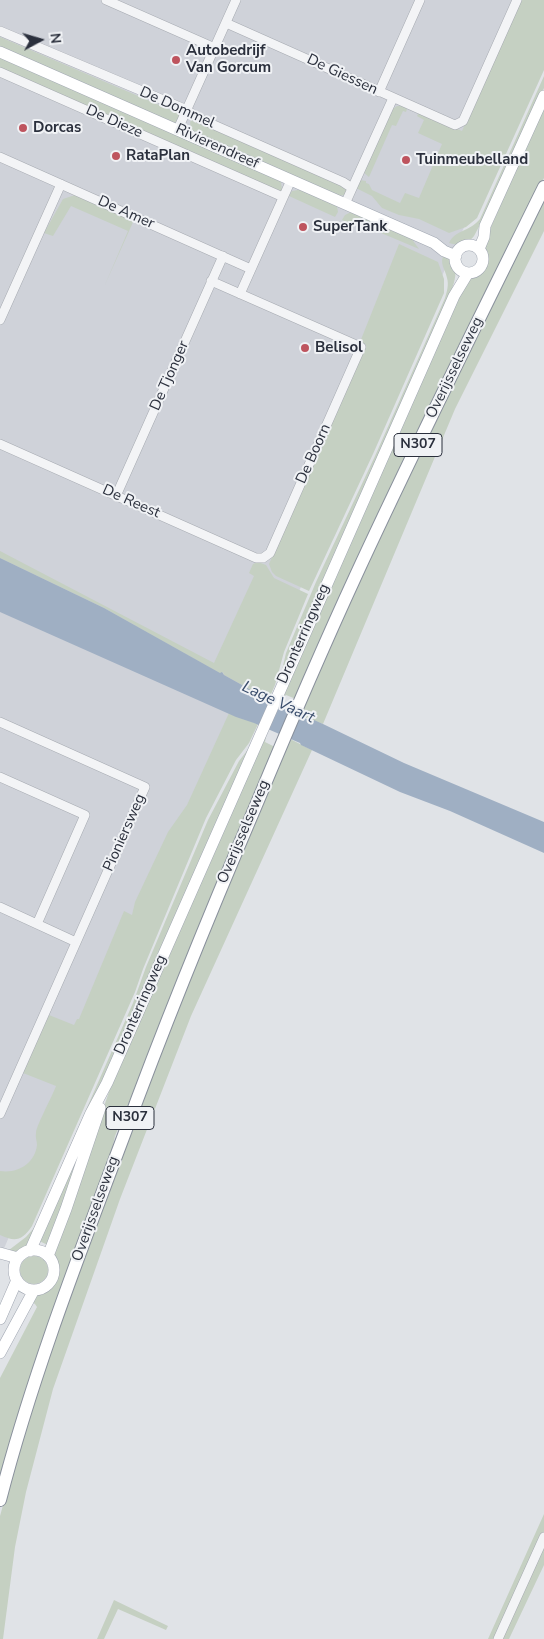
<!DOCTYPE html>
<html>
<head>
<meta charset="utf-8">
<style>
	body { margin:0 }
	#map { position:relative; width:544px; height:1639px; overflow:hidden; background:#e0e3e7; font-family:"Nunito Sans",sans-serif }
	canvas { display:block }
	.north { position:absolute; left:15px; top:15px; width:50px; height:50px; -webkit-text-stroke:4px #f0f2f5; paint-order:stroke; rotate:84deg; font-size:14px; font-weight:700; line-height:20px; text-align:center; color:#2b303d }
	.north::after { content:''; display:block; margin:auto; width:18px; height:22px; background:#2b303d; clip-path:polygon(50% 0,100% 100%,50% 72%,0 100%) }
</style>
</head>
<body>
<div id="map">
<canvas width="544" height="1639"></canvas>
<div class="north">N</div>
</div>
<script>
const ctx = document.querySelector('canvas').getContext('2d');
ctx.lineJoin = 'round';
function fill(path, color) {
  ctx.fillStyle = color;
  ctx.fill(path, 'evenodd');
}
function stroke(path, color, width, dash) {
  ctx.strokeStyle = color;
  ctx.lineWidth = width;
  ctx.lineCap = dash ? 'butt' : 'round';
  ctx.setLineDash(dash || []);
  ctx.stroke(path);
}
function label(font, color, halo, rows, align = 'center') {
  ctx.font = font + ' "Nunito Sans",sans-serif';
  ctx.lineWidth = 4;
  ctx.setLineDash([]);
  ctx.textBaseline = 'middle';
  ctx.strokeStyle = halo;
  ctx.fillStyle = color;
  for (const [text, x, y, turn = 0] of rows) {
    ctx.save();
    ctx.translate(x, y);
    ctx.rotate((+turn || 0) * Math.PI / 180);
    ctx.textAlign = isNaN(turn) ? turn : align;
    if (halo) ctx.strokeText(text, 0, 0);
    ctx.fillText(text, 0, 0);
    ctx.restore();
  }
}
const built = new Path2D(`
	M 0,0 L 544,0 L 544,51 L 247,706 L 128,1002 L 14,1225 L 0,1258 Z`);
const green = new Path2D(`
	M 520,0 L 544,0 L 544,70 L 477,218 L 466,227 L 449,233 L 419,219 L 399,215 L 382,208 L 372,196 L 356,188 L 360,180 L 366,181 L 366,183 L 369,184 L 372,190 L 400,203 L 405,193 L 419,198 L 442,144 L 418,133 L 424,120 L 417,116 L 418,114 L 421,113 L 462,131 Z
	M 0,37 L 178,113 L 180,116 L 177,122 L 172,123 L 0,48 Z
	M 0,58 L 275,178 L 281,182 L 282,190 L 280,192 L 0,70 Z
	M 544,76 L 544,88 L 496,195 L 474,236 C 468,244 458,246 449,243 C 455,230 469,232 480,219 Z
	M 544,105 L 544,178 L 506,249 L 502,264 L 296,699 L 286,695 L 282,699 L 458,298 L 471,276 L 478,274 L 485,267 L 487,259 L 484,243 Z
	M 397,106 L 404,106 L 407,109 L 406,112 L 403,111 L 396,126 L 392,125 L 369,177 L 363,172 L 393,109 Z
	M 191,120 L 197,121 L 344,185 L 347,191 L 344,195 L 339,196 L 192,131 L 190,123 Z
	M 304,189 L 337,206 L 338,212 L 335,217 L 289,196 L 292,191 Z
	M 75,195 L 134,220 L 104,287 L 128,231 L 71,206 L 53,236 L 44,233 L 63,199 Z
	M 544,198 L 544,231 L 455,409 L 323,724 L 299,715 L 397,498 L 485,321 L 492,302 Z
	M 351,212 L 411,238 L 419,249 L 367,227 L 353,225 L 342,220 L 345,215 Z
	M 399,244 L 438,262 L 444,279 L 444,293 L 373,454 L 309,591 L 276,576 L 272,572 L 269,564 L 366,345 L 360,342 Z
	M 444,254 C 464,266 453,285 447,303 L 278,687 L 286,653 L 316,582 L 375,456 L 445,298 C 447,291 449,285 447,278 C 445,268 439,264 444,254 Z
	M 0,551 L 214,663 L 254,576 L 249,573 L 253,564 L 258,562 L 266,565 L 274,578 L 308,594 L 284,652 L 275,685 L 268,701 L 260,695 L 224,675 L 223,672 L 221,674 L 104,608 L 0,558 Z
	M 229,713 L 258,724 L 249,743 L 236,760 L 206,818 L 143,969 L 135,992 L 32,1226 C 22,1241 15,1242 0,1235 L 0,1171 C 18,1174 35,1163 37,1145 C 37,1141 35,1137 36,1133 C 36,1126 53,1095 56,1086 L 23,1073 L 49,1015 L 74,1025 L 77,1019 L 79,1019 L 124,911 L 132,915 L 135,902 L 168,832 L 187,805 Z
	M 263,736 L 266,737 L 265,742 L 275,747 L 115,1136 L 112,1150 L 0,1482 L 0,1378 L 37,1307 L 35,1304 L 31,1301 C 44,1282 63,1288 53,1256 L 112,1083 Z
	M 288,738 L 312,750 L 191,1016 L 120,1199 L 53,1389 L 26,1492 L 15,1547 L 3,1639 L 0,1639 L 0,1516 L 28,1416 L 126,1139 Z
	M 253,743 L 31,1244 L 19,1253 L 9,1250 L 26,1237 L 34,1228 L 133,1003 L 146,967 L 208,820 L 239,761 Z
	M 93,1114 L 50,1246 L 37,1240 Z
	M20 1270a14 14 0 1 1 28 0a14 14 0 1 1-28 0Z
	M 544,1514 L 544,1532 L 497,1639 L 488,1639 Z
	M 544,1544 L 544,1565 L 509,1639 L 501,1639 Z
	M 114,1600 L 168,1626 L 166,1630 L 118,1609 L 104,1639 L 97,1639 Z`);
const water = new Path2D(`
	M 0,558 L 104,608 L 220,673 L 222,672 L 224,675 L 260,695 L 264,699 L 311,721 L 314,721 L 314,720 L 323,724 L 404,763 L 544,822 L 544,853 L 450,811 L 400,792 L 301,745 L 300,743 L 254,723 L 236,717 L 0,612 Z`);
const minor = new Path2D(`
	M 106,0 L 215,48
	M 226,23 L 455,125 L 463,121 L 517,0
	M 0,31 L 187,110 L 196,117 L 343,182 L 352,188
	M 0,72 L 283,197
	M 379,92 L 420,0
	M 178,129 L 236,0
	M 0,157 L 251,269
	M 345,204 L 393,98
	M 240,294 L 291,180
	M 0,320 L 61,184
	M 0,444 L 256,558 L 263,558 L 270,553 L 361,347 L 211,281
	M 116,496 L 223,256
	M 0,722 L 145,787 L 0,1114
	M 0,777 L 85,815 L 37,924
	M 0,907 L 76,942
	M 498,1639 L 544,1537`);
const major = new Path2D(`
	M 0,52 L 434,243 L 444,251 L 456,256
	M455 259a14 14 0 1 1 28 0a14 14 0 1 1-28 0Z
	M 479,249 L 484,237 L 485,226 L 544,96
	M14 1270a20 20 0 1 1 40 0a20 20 0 1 1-40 0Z
	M 30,1251 L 91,1113 L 107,1083 L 454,296 L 468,273
	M 0,1253 L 18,1258
	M 48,1256 L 66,1209 L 100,1108
	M 0,1319 L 17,1280
	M 0,1353 L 34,1290`);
const highway = new Path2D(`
	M 0,1500 C 32,1376 79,1255 124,1135 C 165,1023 210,913 257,803 C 289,726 322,649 357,573 C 417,443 481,315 544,187`);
const markers = [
	[176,60,5,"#be545e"],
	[23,128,5,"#be545e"],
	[116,156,5,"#be545e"],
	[406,160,5,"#be545e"],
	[303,227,5,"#be545e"],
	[305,348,5,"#be545e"]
];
const shields = [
	[418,445,48],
	[130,1118,48]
];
const shieldNames = [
	["N307",418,445],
	["N307",130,1118]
];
const poiNames = [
	["Autobedrijf",186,51],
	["Van Gorcum",186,68],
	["Dorcas",33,128],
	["RataPlan",126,156],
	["Tuinmeubelland",416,160],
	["SuperTank",313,227],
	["Belisol",315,348]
];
const streetNames = [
	["De Giessen",342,75,25],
	["De Dommel",177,108,24],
	["De Dieze",114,122,24],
	["Rivierendreef",217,147,24],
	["De Amer",126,213,24],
	["Overijsselseweg",455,368,-64],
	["De Tjonger",170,376,-66],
	["De Boorn",314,454,-66],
	["De Reest",131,502,24],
	["Dronterringweg",304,634,-66],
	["Overijsselseweg",244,832,-67],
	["Pioniersweg",125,833,-66],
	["Dronterringweg",141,1005,-66],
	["Overijsselseweg",96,1209,-70]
];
const waterNames = [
	["Lage Vaart",278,703,25]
];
fill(built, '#cfd2d9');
fill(green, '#c5d0c2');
fill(water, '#9fafc3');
stroke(minor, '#a6aab1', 10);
stroke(major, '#a1a7b2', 12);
stroke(highway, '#89909c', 14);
stroke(minor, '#f3f4f6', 9);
stroke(major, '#fff', 11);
stroke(highway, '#fff', 12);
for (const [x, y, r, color] of markers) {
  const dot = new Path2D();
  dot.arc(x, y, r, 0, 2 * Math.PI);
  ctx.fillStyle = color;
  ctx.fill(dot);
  stroke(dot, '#f0f2f5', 2);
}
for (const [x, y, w] of shields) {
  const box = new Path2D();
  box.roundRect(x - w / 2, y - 11.5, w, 23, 4);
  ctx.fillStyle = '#f0f2f5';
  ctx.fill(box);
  stroke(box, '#2b303d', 1);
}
label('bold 14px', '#2b303d', null, shieldNames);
label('bold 15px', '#2b303d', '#f0f2f5', poiNames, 'left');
label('15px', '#2b303d', '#f0f2f5', streetNames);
label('italic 16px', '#3a4d6c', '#f0f2f5', waterNames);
</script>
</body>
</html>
